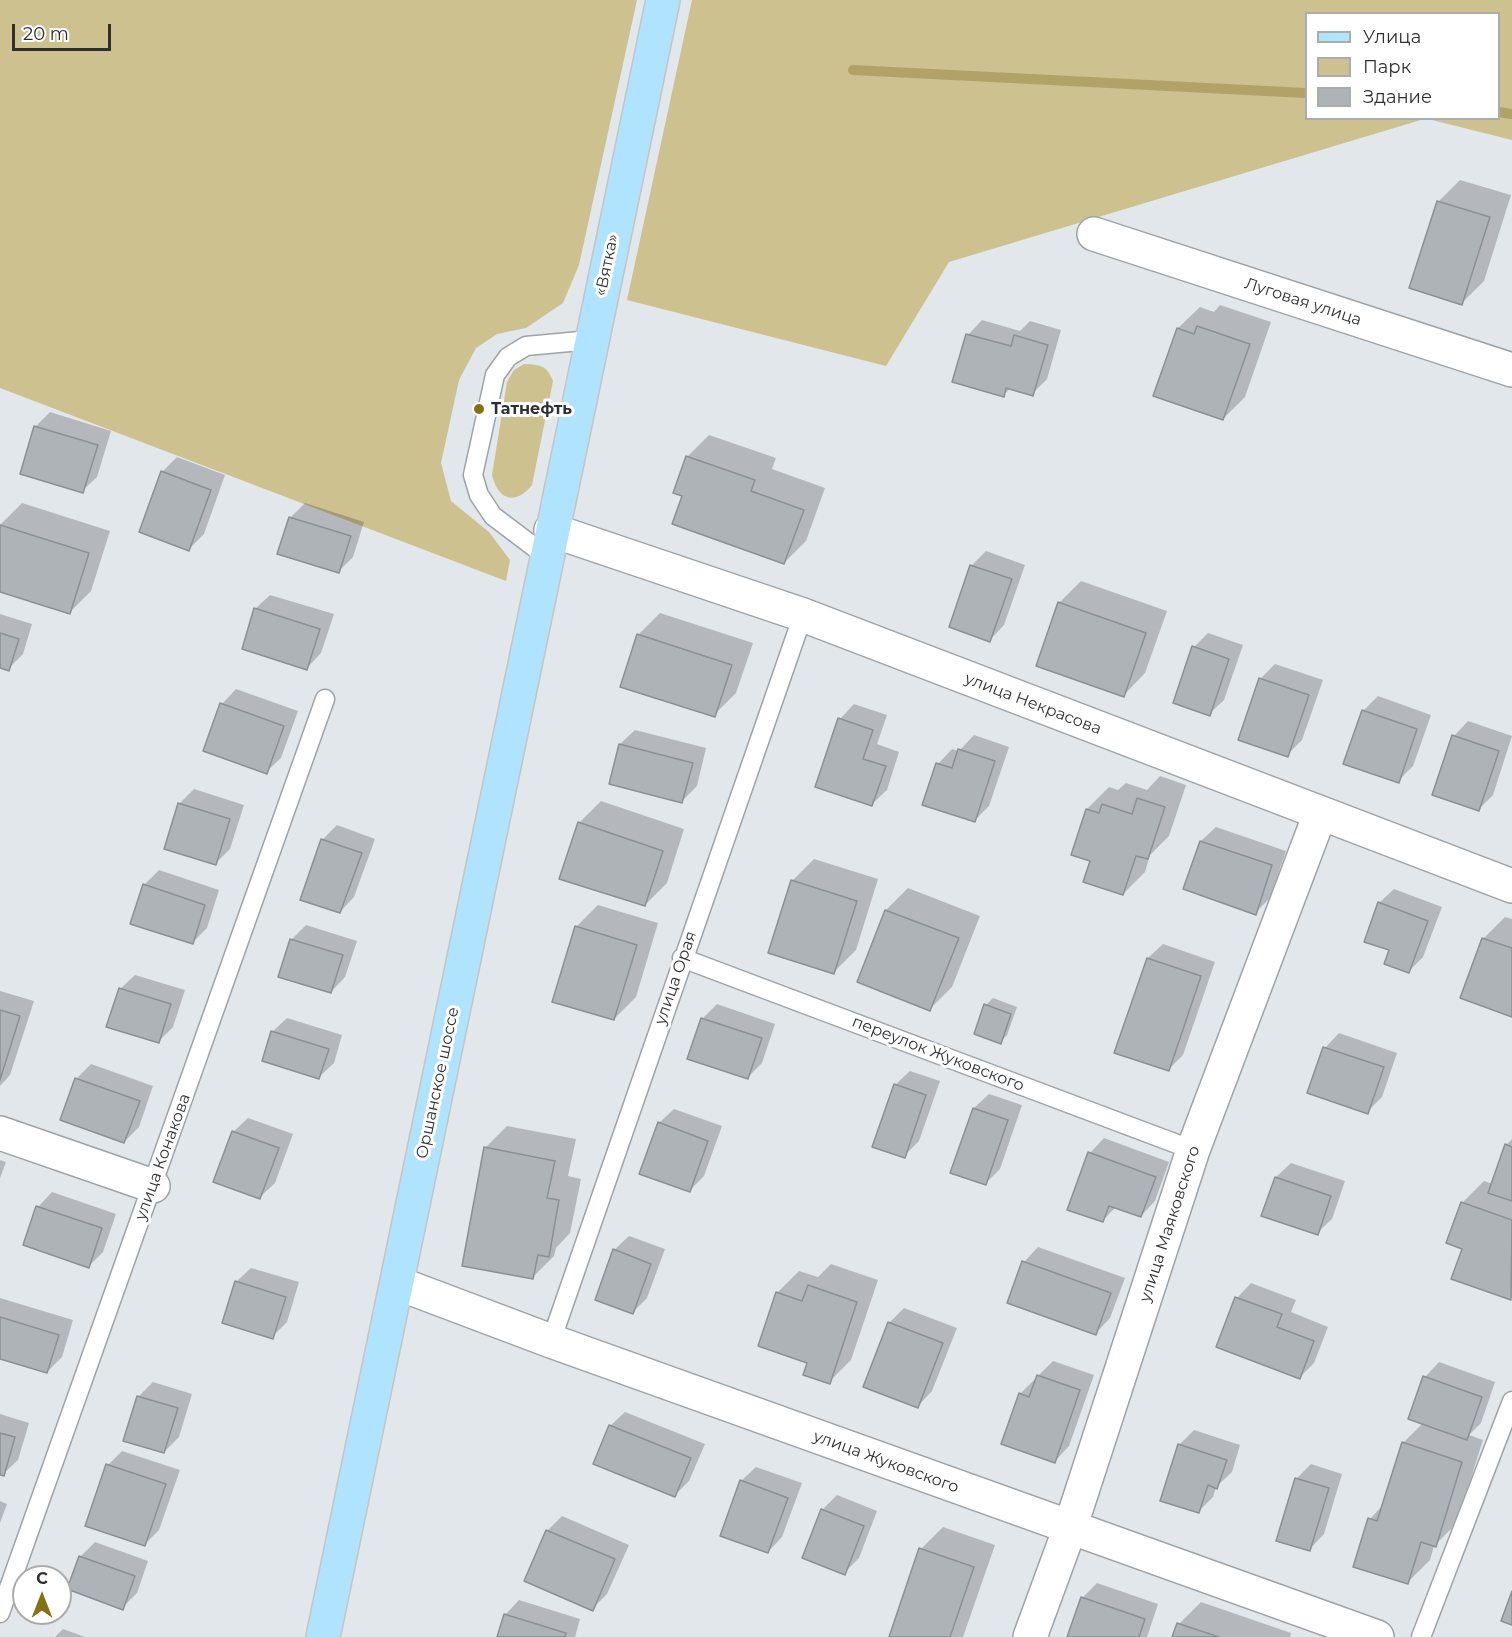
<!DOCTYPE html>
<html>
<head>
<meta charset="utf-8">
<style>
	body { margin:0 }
	#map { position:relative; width:1512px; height:1637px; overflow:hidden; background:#e1e7eb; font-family:Montserrat,sans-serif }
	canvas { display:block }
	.legend { position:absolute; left:1305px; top:12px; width:195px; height:108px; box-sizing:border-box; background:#fff; border:2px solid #abacad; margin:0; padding:8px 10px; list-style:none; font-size:18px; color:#2d2f31 }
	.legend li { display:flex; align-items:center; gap:12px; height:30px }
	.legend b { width:30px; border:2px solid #abacad }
	.north { position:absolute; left:12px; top:1565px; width:60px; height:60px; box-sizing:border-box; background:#fff; border:2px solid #abacad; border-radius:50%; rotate:0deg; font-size:16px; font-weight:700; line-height:24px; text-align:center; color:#2d2f31 }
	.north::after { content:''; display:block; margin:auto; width:21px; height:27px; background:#867112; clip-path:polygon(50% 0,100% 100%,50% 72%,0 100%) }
	.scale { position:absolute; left:12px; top:24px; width:99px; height:27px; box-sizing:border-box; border:3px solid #2d2f31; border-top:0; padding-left:8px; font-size:18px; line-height:21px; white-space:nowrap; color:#2d2f31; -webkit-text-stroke:4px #fff; paint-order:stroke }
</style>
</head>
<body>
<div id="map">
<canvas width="1512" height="1637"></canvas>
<ul class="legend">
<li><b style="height:8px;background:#b0e3fd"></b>Улица</li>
<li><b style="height:16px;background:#cdc190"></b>Парк</li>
<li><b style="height:16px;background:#aeb3b7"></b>Здание</li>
</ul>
<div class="north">С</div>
<div class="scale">20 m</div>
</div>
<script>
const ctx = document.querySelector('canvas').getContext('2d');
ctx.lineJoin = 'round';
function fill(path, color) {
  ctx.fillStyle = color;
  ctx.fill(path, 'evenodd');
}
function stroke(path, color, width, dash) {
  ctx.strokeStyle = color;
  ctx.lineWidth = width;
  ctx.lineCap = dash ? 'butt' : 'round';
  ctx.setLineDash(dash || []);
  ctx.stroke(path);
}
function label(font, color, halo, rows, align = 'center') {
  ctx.font = font + ' Montserrat,sans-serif';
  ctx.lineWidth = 6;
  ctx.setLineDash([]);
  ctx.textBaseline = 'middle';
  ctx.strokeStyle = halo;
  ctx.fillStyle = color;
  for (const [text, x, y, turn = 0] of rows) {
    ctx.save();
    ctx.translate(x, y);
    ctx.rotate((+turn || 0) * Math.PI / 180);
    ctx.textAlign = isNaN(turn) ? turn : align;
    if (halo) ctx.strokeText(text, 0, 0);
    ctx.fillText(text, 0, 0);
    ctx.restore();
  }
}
const green = new Path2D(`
	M 0,0 L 637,0 L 579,265 L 563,303 L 526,328 L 497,334 L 476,348 L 459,380 L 441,463 L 451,501 L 489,532 L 510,560 L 506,581 L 0,388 Z
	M 692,0 L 1512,0 L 1512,140 L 1428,119 L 1498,118 L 1498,14 L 1306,14 L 1306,118 L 1424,119 L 949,262 L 886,366 L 627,300 Z
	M 524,364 C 540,365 547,365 553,381 L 532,485 C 515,506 498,500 492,475 L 507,382 L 514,370 Z`);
const shadow = new Path2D(`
	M 1460,180 L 1511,195 L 1484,281 L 1462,303 L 1438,202 Z
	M 1220,305 L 1271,322 L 1245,397 L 1223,419 L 1178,328 L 1200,307 L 1214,312 Z
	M 982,320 L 1020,331 L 1030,321 L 1061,330 L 1047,379 L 1032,394 L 1011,388 L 1003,395 L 968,335 Z
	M 50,412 L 111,431 L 97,477 L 82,491 L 35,427 Z
	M 709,435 L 776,458 L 772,469 L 825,488 L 806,541 L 784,563 L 684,495 L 687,457 Z
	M 177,457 L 225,475 L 204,534 L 189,549 L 162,472 Z
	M 22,503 L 110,531 L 91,591 L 69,613 L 0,591 L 0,525 Z
	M 305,503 L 364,522 L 353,557 L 339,571 L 290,518 Z
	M 986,551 L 1025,565 L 1004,625 L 990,640 L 971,566 Z
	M 1081,581 L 1167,611 L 1145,673 L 1124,695 L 1059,603 Z
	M 270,595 L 334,614 L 321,653 L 307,668 L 255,609 Z
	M 660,613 L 753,643 L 736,693 L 714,715 L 638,635 Z
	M 0,614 L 32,624 L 23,654 L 8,669 L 0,666 Z
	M 1208,633 L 1243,645 L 1224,700 L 1209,714 L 1194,647 Z
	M 1275,664 L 1323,680 L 1302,740 L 1287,755 L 1260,679 Z
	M 236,689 L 298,711 L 281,758 L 266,772 L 205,750 L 222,704 Z
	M 1378,696 L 1431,715 L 1413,766 L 1398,781 L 1363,711 Z
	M 854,704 L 887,715 L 877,744 L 899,752 L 887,790 L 872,804 L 840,719 Z
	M 1468,721 L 1512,736 L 1493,795 L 1478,810 L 1454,736 Z
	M 635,730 L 706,748 L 697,786 L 682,801 L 610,783 L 620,744 Z
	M 974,735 L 1009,747 L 989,806 L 974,821 L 938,764 L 952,749 L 959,751 Z
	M 1160,776 L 1186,785 L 1169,836 L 1150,855 L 1145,872 L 1123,894 L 1091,860 L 1087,809 L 1109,787 L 1118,790 L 1126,783 L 1147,790 Z
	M 194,789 L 244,805 L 230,849 L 216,863 L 179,804 Z
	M 601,801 L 684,829 L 667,883 L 645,905 L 579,823 Z
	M 337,825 L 375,839 L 354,897 L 340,912 L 322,840 Z
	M 1216,827 L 1286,851 L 1270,898 L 1255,913 L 1201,841 Z
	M 814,859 L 878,879 L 856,950 L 834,972 L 792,881 Z
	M 159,870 L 219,890 L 207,928 L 192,943 L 144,885 Z
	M 908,888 L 980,916 L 952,987 L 930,1009 L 859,982 L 886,910 Z
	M 1394,889 L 1442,907 L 1423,957 L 1409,971 L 1390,950 L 1379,903 Z
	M 598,905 L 658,923 L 636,997 L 614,1019 L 576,927 Z
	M 1505,917 L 1512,919 L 1512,1016 L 1483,939 Z
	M 306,925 L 357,941 L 345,977 L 331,992 L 291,940 Z
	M 1163,944 L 1215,962 L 1183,1055 L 1168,1070 L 1148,958 Z
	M 135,975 L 185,990 L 173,1027 L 159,1041 L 120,989 Z
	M 0,991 L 34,1001 L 10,1075 L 0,1086 Z
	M 993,998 L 1017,1007 L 1007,1035 L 1000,1042 L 986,1005 Z
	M 717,1004 L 775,1024 L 762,1063 L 747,1078 L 702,1019 Z
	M 287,1018 L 342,1035 L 334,1063 L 319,1077 L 272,1032 Z
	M 1339,1033 L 1397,1053 L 1382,1097 L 1367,1112 L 1325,1048 Z
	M 91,1064 L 153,1086 L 139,1127 L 124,1142 L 76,1079 Z
	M 910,1071 L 940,1081 L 919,1141 L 904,1156 L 895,1085 Z
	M 989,1094 L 1022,1105 L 1000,1169 L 985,1184 L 974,1108 Z
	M 674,1109 L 722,1126 L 704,1176 L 690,1190 L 659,1123 Z
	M 248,1118 L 293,1134 L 275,1183 L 260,1197 L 233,1132 Z
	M 507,1126 L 576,1139 L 568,1176 L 581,1179 L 570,1233 L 556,1248 L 554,1256 L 532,1278 L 485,1148 Z
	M 1104,1138 L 1169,1162 L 1155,1201 L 1141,1216 L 1116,1207 L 1102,1221 L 1090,1153 Z
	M 1512,1139 L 1512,1297 L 1511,1298 L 1464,1248 L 1462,1203 L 1484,1181 L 1493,1184 L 1506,1145 Z
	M 0,1160 L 6,1162 L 0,1178 Z
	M 1291,1163 L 1345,1181 L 1332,1219 L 1317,1233 L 1263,1215 L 1276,1177 Z
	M 52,1192 L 116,1214 L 103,1252 L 89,1266 L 38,1207 Z
	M 629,1236 L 665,1249 L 647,1298 L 633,1312 L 614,1250 Z
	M 1038,1247 L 1125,1278 L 1110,1318 L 1096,1333 L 1024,1262 Z
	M 831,1264 L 878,1280 L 851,1360 L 829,1382 L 809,1362 L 777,1293 L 799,1271 L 818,1277 Z
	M 251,1268 L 299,1282 L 287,1322 L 272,1337 L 236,1282 Z
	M 1251,1283 L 1296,1300 L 1291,1312 L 1328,1327 L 1314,1363 L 1300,1377 L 1237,1298 Z
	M 0,1298 L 73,1320 L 62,1357 L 47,1372 L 0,1357 Z
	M 904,1308 L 957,1328 L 932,1391 L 918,1406 L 865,1386 L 890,1322 Z
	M 1053,1361 L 1094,1375 L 1069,1446 L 1055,1461 L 1020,1394 Z
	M 1439,1362 L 1495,1382 L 1481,1423 L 1469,1435 L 1483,1440 L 1457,1523 L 1434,1546 L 1430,1560 L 1408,1582 L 1370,1519 L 1383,1505 L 1403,1443 L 1423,1423 L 1425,1377 Z
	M 153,1382 L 192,1394 L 179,1437 L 164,1452 L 125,1440 L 139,1396 Z
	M 625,1412 L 705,1444 L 689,1481 L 675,1495 L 610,1426 Z
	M 0,1414 L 29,1423 L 18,1460 L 3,1474 L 0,1473 Z
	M 1194,1430 L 1240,1445 L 1232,1472 L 1216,1487 L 1213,1497 L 1199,1511 L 1179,1445 Z
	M 122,1451 L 180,1470 L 159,1530 L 145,1544 L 108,1465 Z
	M 1311,1464 L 1342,1474 L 1324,1534 L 1310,1549 L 1296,1479 Z
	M 756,1467 L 802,1483 L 782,1537 L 768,1552 L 741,1481 Z
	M 837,1495 L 877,1511 L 859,1558 L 844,1573 L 822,1510 Z
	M 0,1501 L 7,1504 L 0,1523 Z
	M 562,1516 L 629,1545 L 607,1594 L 592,1609 L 547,1531 Z
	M 943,1527 L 995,1545 L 963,1637 L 890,1637 L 921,1549 Z
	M 95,1542 L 148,1561 L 137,1593 L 122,1608 L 80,1557 Z
	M 1097,1583 L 1158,1604 L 1147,1637 L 1069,1637 L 1082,1598 Z
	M 519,1600 L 580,1619 L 575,1637 L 498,1637 L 505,1615 Z
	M 1201,1602 L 1291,1633 L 1290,1637 L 1174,1637 L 1179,1624 Z
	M 63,1629 L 85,1637 L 55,1637 Z`);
const stream = new Path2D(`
	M 853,70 L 1306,93
	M 1498,112 L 1512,114`);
const building = new Path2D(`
	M 1437,201 L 1490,217 L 1462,305 L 1409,288 Z
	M 1197,326 L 1250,344 L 1223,420 L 1153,396 L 1177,328 L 1194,334 Z
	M 966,334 L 1011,346 L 1014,335 L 1048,345 L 1033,396 L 1006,388 L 1004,397 L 952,382 Z
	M 34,426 L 98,445 L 83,493 L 20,474 Z
	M 686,456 L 755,480 L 751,491 L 804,510 L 784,564 L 672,524 L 682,496 L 673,493 Z
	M 161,471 L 211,490 L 189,551 L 139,532 Z
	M 289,517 L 351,536 L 339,573 L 277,554 Z
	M 0,525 L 89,553 L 70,614 L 0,592 Z
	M 970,565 L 1012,579 L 990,642 L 949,627 Z
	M 1058,602 L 1146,633 L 1124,697 L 1036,666 Z
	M 254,608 L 320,629 L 307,670 L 242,649 Z
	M 0,633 L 19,639 L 9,671 L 0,668 Z
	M 637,634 L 732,665 L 715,717 L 620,687 Z
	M 1192,646 L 1229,659 L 1210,716 L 1173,703 Z
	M 1259,678 L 1309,695 L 1288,757 L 1238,740 Z
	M 220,703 L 284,726 L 267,774 L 203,751 Z
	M 1362,710 L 1417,729 L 1399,783 L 1343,764 Z
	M 838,718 L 873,730 L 863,759 L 886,766 L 872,806 L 815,787 Z
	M 1452,735 L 1499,751 L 1479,811 L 1432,795 Z
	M 619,744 L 693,763 L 682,803 L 609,784 Z
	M 958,749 L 995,761 L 975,822 L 922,805 L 936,763 L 952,768 Z
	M 1137,798 L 1165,807 L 1148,859 L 1136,856 L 1123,895 L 1083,882 L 1090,861 L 1071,855 L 1086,809 L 1099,813 L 1102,804 L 1132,814 Z
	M 178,803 L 230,819 L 216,865 L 164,849 Z
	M 578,822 L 663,851 L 645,906 L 559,879 Z
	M 321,839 L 362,853 L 340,913 L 300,900 Z
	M 1200,841 L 1272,865 L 1256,915 L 1183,889 Z
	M 791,880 L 857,901 L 834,974 L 768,953 Z
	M 143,884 L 205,905 L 193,944 L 130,924 Z
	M 1378,902 L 1428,921 L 1409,973 L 1384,964 L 1389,950 L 1364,942 Z
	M 885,910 L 959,938 L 930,1011 L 857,982 Z
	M 575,926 L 637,945 L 614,1020 L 552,1002 Z
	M 1482,938 L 1512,948 L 1512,1017 L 1460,998 Z
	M 290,939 L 343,955 L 331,993 L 278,977 Z
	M 1147,958 L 1201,976 L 1169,1071 L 1114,1053 Z
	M 119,988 L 171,1004 L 159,1043 L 106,1027 Z
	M 984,1004 L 1011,1014 L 1001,1044 L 974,1034 Z
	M 0,1010 L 20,1016 L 0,1080 Z
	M 701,1018 L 762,1038 L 748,1079 L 687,1059 Z
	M 271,1031 L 329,1049 L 319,1079 L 262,1061 Z
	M 1323,1047 L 1384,1067 L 1368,1114 L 1307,1093 Z
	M 75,1078 L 140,1101 L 124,1143 L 60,1120 Z
	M 894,1084 L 926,1095 L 905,1158 L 872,1147 Z
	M 973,1108 L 1008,1120 L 986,1185 L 950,1173 Z
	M 658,1122 L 708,1141 L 690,1192 L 639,1174 Z
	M 232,1131 L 279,1148 L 260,1199 L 213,1182 Z
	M 1505,1144 L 1512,1147 L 1512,1201 L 1488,1193 Z
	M 484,1147 L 555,1161 L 547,1198 L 559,1200 L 549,1257 L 538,1255 L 533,1279 L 462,1266 Z
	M 1088,1152 L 1156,1177 L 1141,1217 L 1109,1206 L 1103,1222 L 1067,1210 Z
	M 1275,1177 L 1331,1196 L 1318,1235 L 1261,1216 Z
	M 1461,1202 L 1512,1220 L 1511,1300 L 1451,1279 L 1462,1249 L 1446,1243 Z
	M 36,1206 L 102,1228 L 89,1268 L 23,1245 Z
	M 613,1249 L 651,1264 L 633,1314 L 595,1300 Z
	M 1022,1261 L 1111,1293 L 1096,1335 L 1007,1303 Z
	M 235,1281 L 286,1297 L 273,1339 L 222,1323 Z
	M 808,1285 L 857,1302 L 830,1384 L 803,1375 L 807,1363 L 758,1346 L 776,1292 L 802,1301 Z
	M 1235,1297 L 1282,1314 L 1277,1327 L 1314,1341 L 1300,1379 L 1216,1347 Z
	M 0,1317 L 59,1335 L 47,1373 L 0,1359 Z
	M 888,1322 L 943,1343 L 918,1408 L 863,1387 Z
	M 1037,1375 L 1080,1390 L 1055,1463 L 1001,1444 L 1019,1393 L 1029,1397 Z
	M 1423,1376 L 1482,1397 L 1467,1440 L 1408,1419 Z
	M 137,1396 L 178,1408 L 164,1453 L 123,1441 Z
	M 609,1425 L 691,1458 L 675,1497 L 593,1464 Z
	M 0,1433 L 15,1437 L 4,1476 L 0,1475 Z
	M 1402,1442 L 1462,1462 L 1436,1547 L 1421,1542 L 1408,1584 L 1353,1567 L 1368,1518 L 1377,1521 Z
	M 1178,1444 L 1227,1460 L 1217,1489 L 1208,1485 L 1199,1513 L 1160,1501 Z
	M 106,1464 L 166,1484 L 145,1546 L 85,1526 Z
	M 1295,1478 L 1329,1488 L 1310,1551 L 1276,1541 Z
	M 740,1480 L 788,1498 L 768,1553 L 720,1536 Z
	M 821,1509 L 864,1526 L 845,1575 L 802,1558 Z
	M 546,1530 L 615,1559 L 593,1611 L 524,1581 Z
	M 919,1548 L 974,1567 L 950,1637 L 889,1637 Z
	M 79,1556 L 135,1576 L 123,1610 L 67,1589 Z
	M 1512,1591 L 1512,1625 L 1501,1621 Z
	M 1081,1597 L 1145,1619 L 1139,1637 L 1067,1637 Z
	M 504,1614 L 566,1633 L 565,1637 L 497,1637 Z
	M 1177,1623 L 1219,1637 L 1172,1637 Z`);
const service = new Path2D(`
	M 546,556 L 493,516 L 479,495 L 473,475 L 495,375 L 508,357 L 526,346 L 591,340
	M 682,958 L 1193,1150
	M 551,1341 L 803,615
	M 0,1613 L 325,699
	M 1421,1637 L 1512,1401`);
const minor = new Path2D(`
	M 1094,234 L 1512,370
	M 551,530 L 803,615 L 1512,886
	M 0,1133 L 153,1186
	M 397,1283 L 551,1341 L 1377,1637
	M 1030,1637 L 1070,1528 L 1193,1150 L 1320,814`);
const primary = new Path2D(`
	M 323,1637 L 663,0`);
const markers = [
	[479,409,6,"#867112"]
];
const streetNames = [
	["«Вятка»",607,265,-78],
	["Луговая улица",1303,302,18],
	["улица Некрасова",1033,704,21],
	["улица Орая",676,978,-71],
	["переулок Жуковского",938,1054,21],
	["Оршанское шоссе",438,1083,-78],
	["улица Конакова",163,1157,-70],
	["улица Маяковского",1170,1224,-72],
	["улица Жуковского",886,1462,20]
];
const poiNames = [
	["Татнефть",491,409]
];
fill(green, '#cdc190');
fill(shadow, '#0003');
stroke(stream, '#b1a268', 10);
fill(building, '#aeb3b7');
stroke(building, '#8b9094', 1.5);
stroke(service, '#9da3a6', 21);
stroke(minor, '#9da3a6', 36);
stroke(primary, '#c4c5c5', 36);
stroke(service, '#fff', 18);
stroke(minor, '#fff', 33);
stroke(primary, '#b0e3fd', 33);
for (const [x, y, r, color] of markers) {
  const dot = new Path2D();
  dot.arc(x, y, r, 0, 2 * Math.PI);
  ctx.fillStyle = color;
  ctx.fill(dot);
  stroke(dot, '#fff', 2);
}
label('16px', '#2d2f31', '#fff', streetNames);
label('bold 16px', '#2d2f31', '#fff', poiNames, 'left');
</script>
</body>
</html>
